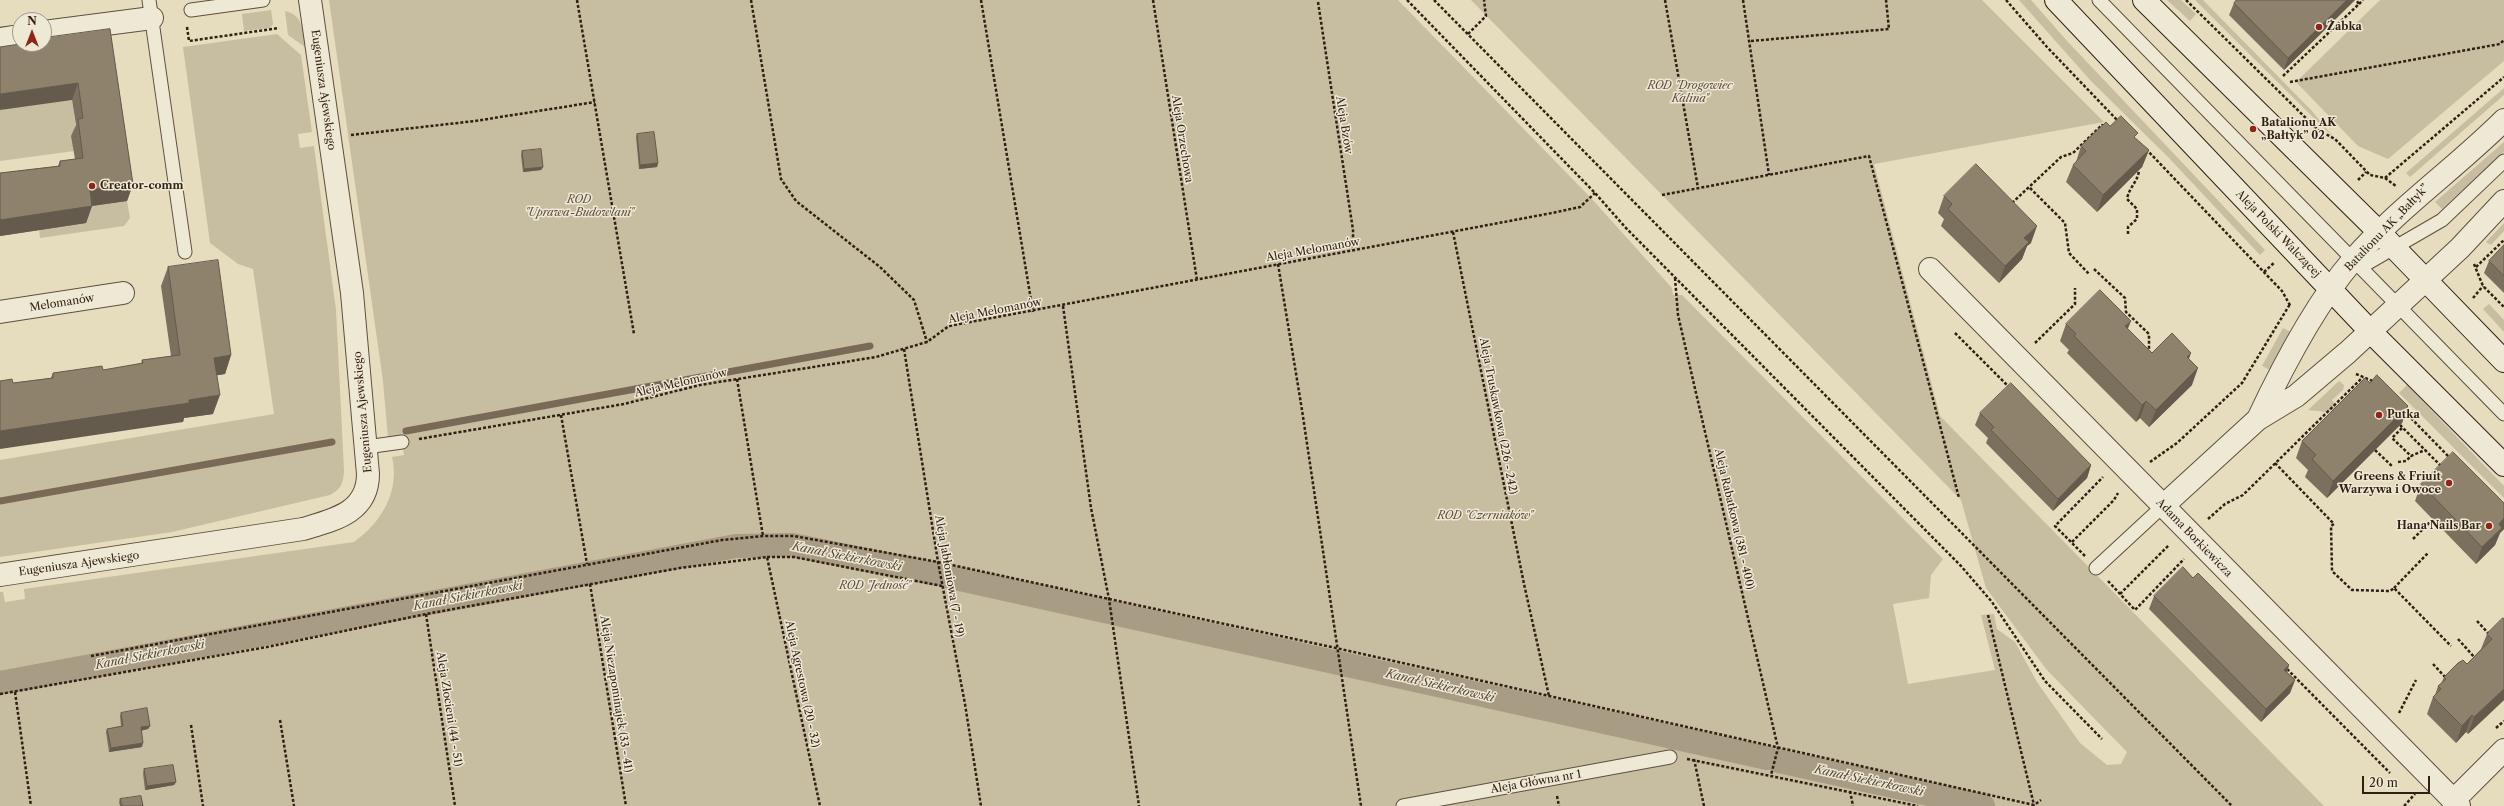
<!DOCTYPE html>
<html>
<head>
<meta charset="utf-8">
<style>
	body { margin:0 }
	#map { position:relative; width:2504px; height:806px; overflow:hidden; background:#e5ddbe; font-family:"Libre Caslon Text",serif }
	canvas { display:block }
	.north { position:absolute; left:12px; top:12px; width:40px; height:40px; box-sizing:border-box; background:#eee9d5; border:1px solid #a39887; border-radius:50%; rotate:0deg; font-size:11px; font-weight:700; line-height:16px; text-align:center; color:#321f13 }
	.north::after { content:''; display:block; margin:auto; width:14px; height:18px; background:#8f2418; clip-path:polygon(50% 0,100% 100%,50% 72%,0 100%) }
	.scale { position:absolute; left:2362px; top:776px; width:68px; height:18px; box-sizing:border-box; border:2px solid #321f13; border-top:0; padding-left:5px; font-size:12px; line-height:14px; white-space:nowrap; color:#321f13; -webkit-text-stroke:3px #eee9d5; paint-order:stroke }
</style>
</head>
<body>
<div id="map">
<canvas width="2504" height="806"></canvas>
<div class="north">N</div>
<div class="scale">20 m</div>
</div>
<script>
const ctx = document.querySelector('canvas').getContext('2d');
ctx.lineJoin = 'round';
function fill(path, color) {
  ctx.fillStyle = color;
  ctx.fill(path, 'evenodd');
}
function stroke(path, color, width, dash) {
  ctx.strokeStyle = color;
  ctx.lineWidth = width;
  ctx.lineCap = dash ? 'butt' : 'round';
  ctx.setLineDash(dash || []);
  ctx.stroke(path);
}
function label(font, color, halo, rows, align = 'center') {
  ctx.font = font + ' "Libre Caslon Text",serif';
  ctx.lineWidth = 3;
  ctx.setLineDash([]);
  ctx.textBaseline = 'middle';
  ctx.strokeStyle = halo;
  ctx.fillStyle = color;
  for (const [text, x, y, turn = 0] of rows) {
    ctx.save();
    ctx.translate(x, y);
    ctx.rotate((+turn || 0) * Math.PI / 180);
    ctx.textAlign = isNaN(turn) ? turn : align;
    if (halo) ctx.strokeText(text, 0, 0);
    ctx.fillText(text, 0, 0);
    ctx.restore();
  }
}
const green = new Path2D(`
	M 329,0 L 1398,0 L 1591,198 L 1672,288 L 1673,295 L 1682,295 L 1943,559 L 1931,575 L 1929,598 L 1893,604 L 1908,684 L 1995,670 L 1981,615 L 1994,614 L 1997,629 L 2015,642 L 2037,682 L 2080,743 L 2107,765 L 2121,764 L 2127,752 L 2046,669 L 1986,588 L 1961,500 L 1471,0 L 1982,0 L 2104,122 L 1874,164 L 1940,416 L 2324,806 L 0,806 L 0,592 L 3,592 L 5,602 L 25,599 L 24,589 L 354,542 C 382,522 400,491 392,457 L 404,455 L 401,435 L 388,438 L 383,381 Z
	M 2019,0 L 2031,0 L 2068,42 L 2265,250 L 2260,255 L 2168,157 L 2091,81 Z
	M 2167,0 L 2181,0 L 2196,14 L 2190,21 Z
	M 2195,0 L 2203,0 L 2311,110 L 2335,139 Z
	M 2380,0 L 2504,0 L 2504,61 L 2388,159 L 2358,146 L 2296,82 Z
	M 271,10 L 273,24 L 270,28 L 244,31 L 242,14 Z
	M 285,11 C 304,15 303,32 305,47 L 288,35 Z
	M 277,34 L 301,55 L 312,132 L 298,134 L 300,148 L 314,146 L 336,310 L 344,471 C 343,484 341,489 330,495 L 172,532 L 0,557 L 0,460 L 274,414 L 253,269 L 238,264 L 210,243 L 183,47 Z
	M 2504,88 L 2504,95 L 2410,177 L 2406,173 Z
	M 71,94 L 77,135 L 74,151 L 0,161 L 0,110 Z
	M 2504,142 L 2504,152 L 2442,209 L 2435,202 Z
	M 127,201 L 130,218 L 124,226 L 40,238 L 39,230 L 84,207 Z
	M 2504,223 L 2504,231 L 2491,245 L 2486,242 Z
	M 2489,304 L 2504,320 L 2504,332 L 2483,309 Z
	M 2283,328 L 2291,332 L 2270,370 L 2262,366 Z
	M 2339,381 L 2344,385 L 2343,390 L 2332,400 L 2338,408 L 2326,412 L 2308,410 Z
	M 2407,385 L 2504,486 L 2504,498 L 2399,393 Z`);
const stream = new Path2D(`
	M 406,431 L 870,346
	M 0,501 L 332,442`);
const canal = new Path2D(`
	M 946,576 L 1109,612
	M 1113,613 L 1767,758
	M 0,683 L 736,546 L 792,545 L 937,574
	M 1779,761 L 1983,806`);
const path = new Path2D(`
	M 577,0 L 634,334
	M 751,0 L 781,179 L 796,201 L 880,267 L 914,300 L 927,342
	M 981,0 L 1033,312
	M 1153,0 L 1197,280
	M 1407,0 L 1595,193 L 1625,227 L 1961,566 L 1992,602 L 2045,681 L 2102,739
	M 1434,0 L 2232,806
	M 1665,0 L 1698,188
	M 1743,0 L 1769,175
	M 2006,0 L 2047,47 L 2118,121
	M 2186,0 L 2318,130 L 2335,139 L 2370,175 L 2385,178 L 2396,186
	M 1318,2 L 1353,230 L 1353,250
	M 2359,4 L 2363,0
	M 187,27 L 189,41 L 279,28
	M 1468,34 L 1486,16 L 1484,0
	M 1751,41 L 1889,29 L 1886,0
	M 2283,76 L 2359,4 L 2356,0
	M 2290,82 L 2500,44 L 2504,40
	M 351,135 L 475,121 L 595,102
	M 2146,149 L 2282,291 L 2291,307
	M 2385,178 L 2504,77
	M 2358,180 L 2366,172
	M 2030,188 L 2065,223 L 2069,253 L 2089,274
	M 1662,195 L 1869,156 L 1959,498
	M 2012,203 L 2061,157 L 2073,153 L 2102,125 L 2104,126
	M 1453,232 L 1524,584 L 1549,696
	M 2128,234 L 2128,227 L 2137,219 L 2137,209 L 2127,199 C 2129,187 2138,182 2139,170
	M 1278,264 L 1302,410 L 1361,806
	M 2474,264 L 2483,286 L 2504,307
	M 2476,267 L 2504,240
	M 2094,269 L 2125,298 L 2126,312 L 2149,334 L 2149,353
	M 2264,272 L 2275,262
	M 1675,278 L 1678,315 L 1778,748 L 1771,775
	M 2473,298 L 2483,286
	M 1063,306 L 1091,508 L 1109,599 L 1139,806
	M 1955,333 L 2009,387
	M 2035,343 L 2075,304 L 2075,288
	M 904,349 L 938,562 L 965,704 L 981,806
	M 2356,374 L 2375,382
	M 737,379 L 763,536
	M 2404,411 L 2451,459
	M 561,415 L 587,564
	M 2400,425 L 2442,467
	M 2402,428 L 2392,438 L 2411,456 L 2425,450
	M 419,439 L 624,404 L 700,385 L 876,357 L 927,342 L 949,326 L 1552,213 L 1580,207 L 1595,193
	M 2375,450 L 2393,467
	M 2150,462 L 2177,443 L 2242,383 L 2290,304
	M 2398,462 L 2406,461 L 2411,456
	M 2275,463 L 2334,524 L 2331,526 L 2332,571 L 2352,590 L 2390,591 L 2394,588 L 2451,646
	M 2208,519 L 2225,504 L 2243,495 L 2363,377
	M 2413,539 L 2432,520
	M 2072,542 L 2114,500 L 2118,493
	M 2085,556 L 2055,526 L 2103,477
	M 767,557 L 794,557 L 942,586
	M 2108,581 L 2135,610 L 2184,559
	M 590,584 L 626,806
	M 2394,588 L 2428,553
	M 2120,594 L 2169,545
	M 426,614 L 455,806
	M 1988,615 L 2034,805
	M 2477,621 L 2490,635
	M 2458,639 L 2475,658
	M 91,656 L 722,540 L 763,536 L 794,536 L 938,562 L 1336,648 L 2034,805 L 2041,800
	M 2433,664 L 2446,678
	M 2287,669 L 2390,773
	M 15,692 L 31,806
	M 0,694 L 267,647 L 426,614 L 680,568 L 767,557 L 820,806
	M 2399,713 L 2416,680
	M 280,720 L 294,806
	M 191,725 L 203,806
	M 2496,728 L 2504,721
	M 1687,759 L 1918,806
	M 1694,759 L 1704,806
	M 1850,791 L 1853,806
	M 1557,796 L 1559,806
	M 2404,806 L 2415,794`);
const service = new Path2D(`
	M 149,0 L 185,252
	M 2099,0 L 2504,414
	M 191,10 L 263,0
	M 2361,267 L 2442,220 L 2504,161
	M 366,447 L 402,442
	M 2096,568 L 2163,506
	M 1403,806 L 1670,757`);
const minor = new Path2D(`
	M 44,32 L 152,18
	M 0,39 L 20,36
	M 1930,269 L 2459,806
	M 0,312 L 123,293
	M 2258,419 C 2282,368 2316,303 2353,260 C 2398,208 2456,168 2504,120
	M 2163,506 L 2258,419 L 2296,396 L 2348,352 L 2460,248 L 2504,201
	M 0,575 L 303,529 C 333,520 368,513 368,474 L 352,293 L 310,0
	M 2453,801 L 2504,750`);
const secondary = new Path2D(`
	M 2056,0 L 2370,331 L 2504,465
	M 2144,0 L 2380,233 L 2504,361`);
const wall = new Path2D(`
	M 2235,0 L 2355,0 L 2284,70 L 2229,15 L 2234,3 L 2236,1 Z
	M 110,29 L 133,184 L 127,201 L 92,206 L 86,223 L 0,236 L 0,173 L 58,166 L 60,161 L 75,159 L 71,136 L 76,125 L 72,100 L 20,44 Z
	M 2110,126 L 2136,139 L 2149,150 L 2142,167 L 2097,212 L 2066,182 L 2073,165 L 2076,162 L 2081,146 Z
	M 637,134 L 658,163 L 657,167 L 639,169 L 636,137 Z
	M 522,151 L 543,167 L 541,170 L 523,172 L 521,155 Z
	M 1944,196 L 2031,243 L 2027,246 L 2022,259 L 1999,283 L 1941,226 L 1944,219 L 1938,213 Z
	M 2504,245 L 2504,293 L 2484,273 L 2489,261 Z
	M 168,267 L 231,355 L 225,374 L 217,375 L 213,414 L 184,418 L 183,422 L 13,383 L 51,378 L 53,373 L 103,370 L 141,364 L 142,360 L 171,356 L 161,286 Z
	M 2066,324 L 2128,329 L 2152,353 L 2189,359 L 2192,385 L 2149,427 L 2140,418 L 2136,422 L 2067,353 L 2069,350 L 2060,341 Z
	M 2370,383 L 2408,406 L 2402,423 L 2327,498 L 2305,477 L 2308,470 L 2296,458 L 2302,441 Z
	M 1980,413 L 2091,465 L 2087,478 L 2053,511 L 1986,443 L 1988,438 L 1975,425 Z
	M 2421,484 L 2504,503 L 2504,529 L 2500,533 L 2495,545 L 2476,564 L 2415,501 Z
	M 2193,578 L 2289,665 L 2287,672 L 2295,680 L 2290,693 L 2261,722 L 2149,609 L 2154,596 Z
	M 2503,618 L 2504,700 L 2468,734 L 2466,732 L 2456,743 L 2427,714 L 2433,697 L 2435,695 L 2438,686 L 2441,684 L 2444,677 L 2467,664 L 2481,649 L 2487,634 Z
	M 121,713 L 150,726 L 148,729 L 142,730 L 142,747 L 109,752 L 106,732 L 107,729 L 121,726 L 120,716 Z
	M 144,769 L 176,782 L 174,785 L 145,790 L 143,773 Z
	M 120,799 L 143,806 L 120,806 L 119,802 Z`);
const shadedWall = new Path2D(`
	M 2347,0 L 2355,0 L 2284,70 L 2288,58 Z
	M 78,83 L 72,100 L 0,110 L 0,94 Z
	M 2149,150 L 2142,167 L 2097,212 L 2103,195 Z
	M 658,163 L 657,167 L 639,169 L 640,165 Z
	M 543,167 L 541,170 L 523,172 L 524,169 Z
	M 133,184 L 127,201 L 84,207 L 90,190 Z
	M 92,206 L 86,223 L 0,236 L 0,220 Z
	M 2037,226 L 2031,243 L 2027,246 L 2022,259 L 1999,283 L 2005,266 L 2024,238 Z
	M 2131,321 L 2124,338 L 2125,326 Z
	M 2191,353 L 2185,370 L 2187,357 Z
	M 231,355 L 225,374 L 207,377 L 214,358 Z
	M 2198,368 L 2192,385 L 2149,427 L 2156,410 Z
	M 220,395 L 213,414 L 184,418 L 183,422 L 0,449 L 0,431 Z
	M 2146,401 L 2140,418 L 2136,422 L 2142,405 Z
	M 2408,406 L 2402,423 L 2327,498 L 2333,481 Z
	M 2091,465 L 2087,478 L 2053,511 L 2058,499 Z
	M 2504,518 L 2504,529 L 2500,533 L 2495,545 L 2476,564 L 2482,547 L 2499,524 Z
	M 2289,665 L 2285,678 L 2284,670 Z
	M 2295,680 L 2290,693 L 2261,722 L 2266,709 Z
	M 2504,689 L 2504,700 L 2468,734 L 2474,717 Z
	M 2472,715 L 2466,732 L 2456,743 L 2462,726 Z
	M 150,726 L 148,729 L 140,731 L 141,727 Z
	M 143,743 L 142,747 L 109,752 L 111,748 Z
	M 176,782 L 174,785 L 145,790 L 147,786 Z`);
const building = new Path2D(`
	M 2237,0 L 2347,0 L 2288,58 L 2234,3 Z
	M 110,29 L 133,184 L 90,190 L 92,206 L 0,220 L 0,173 L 60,166 L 60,161 L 83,158 L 78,119 L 83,118 L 78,83 L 0,94 L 0,47 L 20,44 L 44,44 L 44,38 Z
	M 2121,116 L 2138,133 L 2134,137 L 2149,150 L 2103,195 L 2073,165 L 2086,151 L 2081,146 L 2088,139 L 2106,122 L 2110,126 Z
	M 654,132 L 658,163 L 640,165 L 637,134 Z
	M 541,149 L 543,167 L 524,169 L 522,151 Z
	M 1976,164 L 2037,226 L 2024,238 L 2029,242 L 2005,266 L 1948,209 L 1952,204 L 1944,196 Z
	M 2504,245 L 2504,276 L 2489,261 Z
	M 218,260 L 231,355 L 214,358 L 220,395 L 189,400 L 189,403 L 0,431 L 0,381 L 12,379 L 13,383 L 53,378 L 53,373 L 102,366 L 103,370 L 143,363 L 142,360 L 180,355 L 168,267 Z
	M 2100,290 L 2131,321 L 2125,326 L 2152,353 L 2172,333 L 2191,353 L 2187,357 L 2198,368 L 2156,410 L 2146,401 L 2142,405 L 2074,336 L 2076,334 L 2066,324 Z
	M 2377,375 L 2408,406 L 2333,481 L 2312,459 L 2316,455 L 2302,441 L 2365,378 L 2370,383 Z
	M 2011,383 L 2091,465 L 2058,499 L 1991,430 L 1994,427 L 1980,413 Z
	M 2453,452 L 2504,503 L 2504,518 L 2499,524 L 2502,528 L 2482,547 L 2421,484 Z
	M 2183,567 L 2193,578 L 2198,573 L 2289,665 L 2284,670 L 2295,680 L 2266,709 L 2154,596 Z
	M 2503,618 L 2504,619 L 2504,689 L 2474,717 L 2472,715 L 2462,726 L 2433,697 L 2441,689 L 2438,686 L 2446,679 L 2444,677 L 2458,663 L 2463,660 L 2467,664 L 2492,639 L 2487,634 Z
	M 147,708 L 150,726 L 141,727 L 143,743 L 111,748 L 107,729 L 123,726 L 121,713 Z
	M 173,765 L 176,782 L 147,786 L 144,769 Z
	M 141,796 L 143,806 L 122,806 L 120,799 Z`);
const markers = [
	[2319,27,4,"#8f2418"],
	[2253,129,4,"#8f2418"],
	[92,186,4,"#8f2418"],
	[2379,415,4,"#8f2418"],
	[2449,483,4,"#8f2418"],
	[2489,526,4,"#8f2418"]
];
const poiNames = [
	["Żabka",2327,27],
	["Batalionu AK",2261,123],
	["„Bałtyk” 02",2261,136],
	["Creator-comm",100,186],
	["Putka",2387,415],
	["Greens & Friuit",2441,477,"right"],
	["Warzywa i Owoce",2441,490,"right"],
	["Hana Nails Bar",2481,526,"right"]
];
const parkNames = [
	["ROD \"Drogowiec",1690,86],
	["Kalina\"",1690,99],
	["ROD",579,200],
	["\"Uprawa-Budowlani\"",579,213],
	["ROD \"Czerniaków\"",1485,516],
	["ROD \"Jedność\"",875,586]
];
const streetNames = [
	["Eugeniusza Ajewskiego",323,90,82],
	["Aleja Bzów",1344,125,81],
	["Aleja Orzechowa",1182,139,81],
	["Batalionu AK „Bałtyk”",2387,228,-46],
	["Aleja Polski Walczącej",2278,234,46],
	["Aleja Melomanów",1313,250,-10],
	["Melomanów",62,303,-9],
	["Aleja Melomanów",995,311,-11],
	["Aleja Melomanów",681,383,-13],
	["Eugeniusza Ajewskiego",363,412,-95],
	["Aleja Truskawkowa (226 - 242)",1498,416,79],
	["Aleja Rabatkowa (381 - 400)",1734,519,77],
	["Adama Borkiewicza",2194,538,46],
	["Eugeniusza Ajewskiego",79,564,-8],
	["Aleja Jabłoniowa (7 - 19)",949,576,80],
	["Aleja Agrestowa (20 - 32)",802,684,78],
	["Aleja Niezapominajek (33 - 41)",616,694,81],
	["Aleja Złocieni (44 - 51)",449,709,81],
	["Aleja Główna nr 1",1536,782,-10]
];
const waterNames = [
	["Kanał Siekierkowski",847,557,11],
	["Kanał Siekierkowski",468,596,-11],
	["Kanał Siekierkowski",150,655,-11],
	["Kanał Siekierkowski",1440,686,13],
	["Kanał Siekierkowski",1869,781,12]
];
fill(green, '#c7bda1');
stroke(stream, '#796a57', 7);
stroke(canal, '#a89c84', 24);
stroke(service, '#5f4e3e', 15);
stroke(minor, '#5f4e3e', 24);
stroke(secondary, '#321f13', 24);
stroke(path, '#321f13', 2.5, [3, 2]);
stroke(service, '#eee9d5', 13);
stroke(minor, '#eee9d5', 22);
stroke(secondary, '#eee9d5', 22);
fill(wall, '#7b705d');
fill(shadedWall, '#645b4c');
fill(building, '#8f826c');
stroke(building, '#645b4c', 1);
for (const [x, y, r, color] of markers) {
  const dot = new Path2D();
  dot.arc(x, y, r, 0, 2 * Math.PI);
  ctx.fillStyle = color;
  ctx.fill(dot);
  stroke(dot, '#eee9d5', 1.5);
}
label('bold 11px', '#321f13', '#eee9d5', poiNames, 'left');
label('italic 11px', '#5f4e3e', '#eee9d5', parkNames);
label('11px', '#321f13', '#eee9d5', streetNames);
label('italic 12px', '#5b4b3b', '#eee9d5', waterNames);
</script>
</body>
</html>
